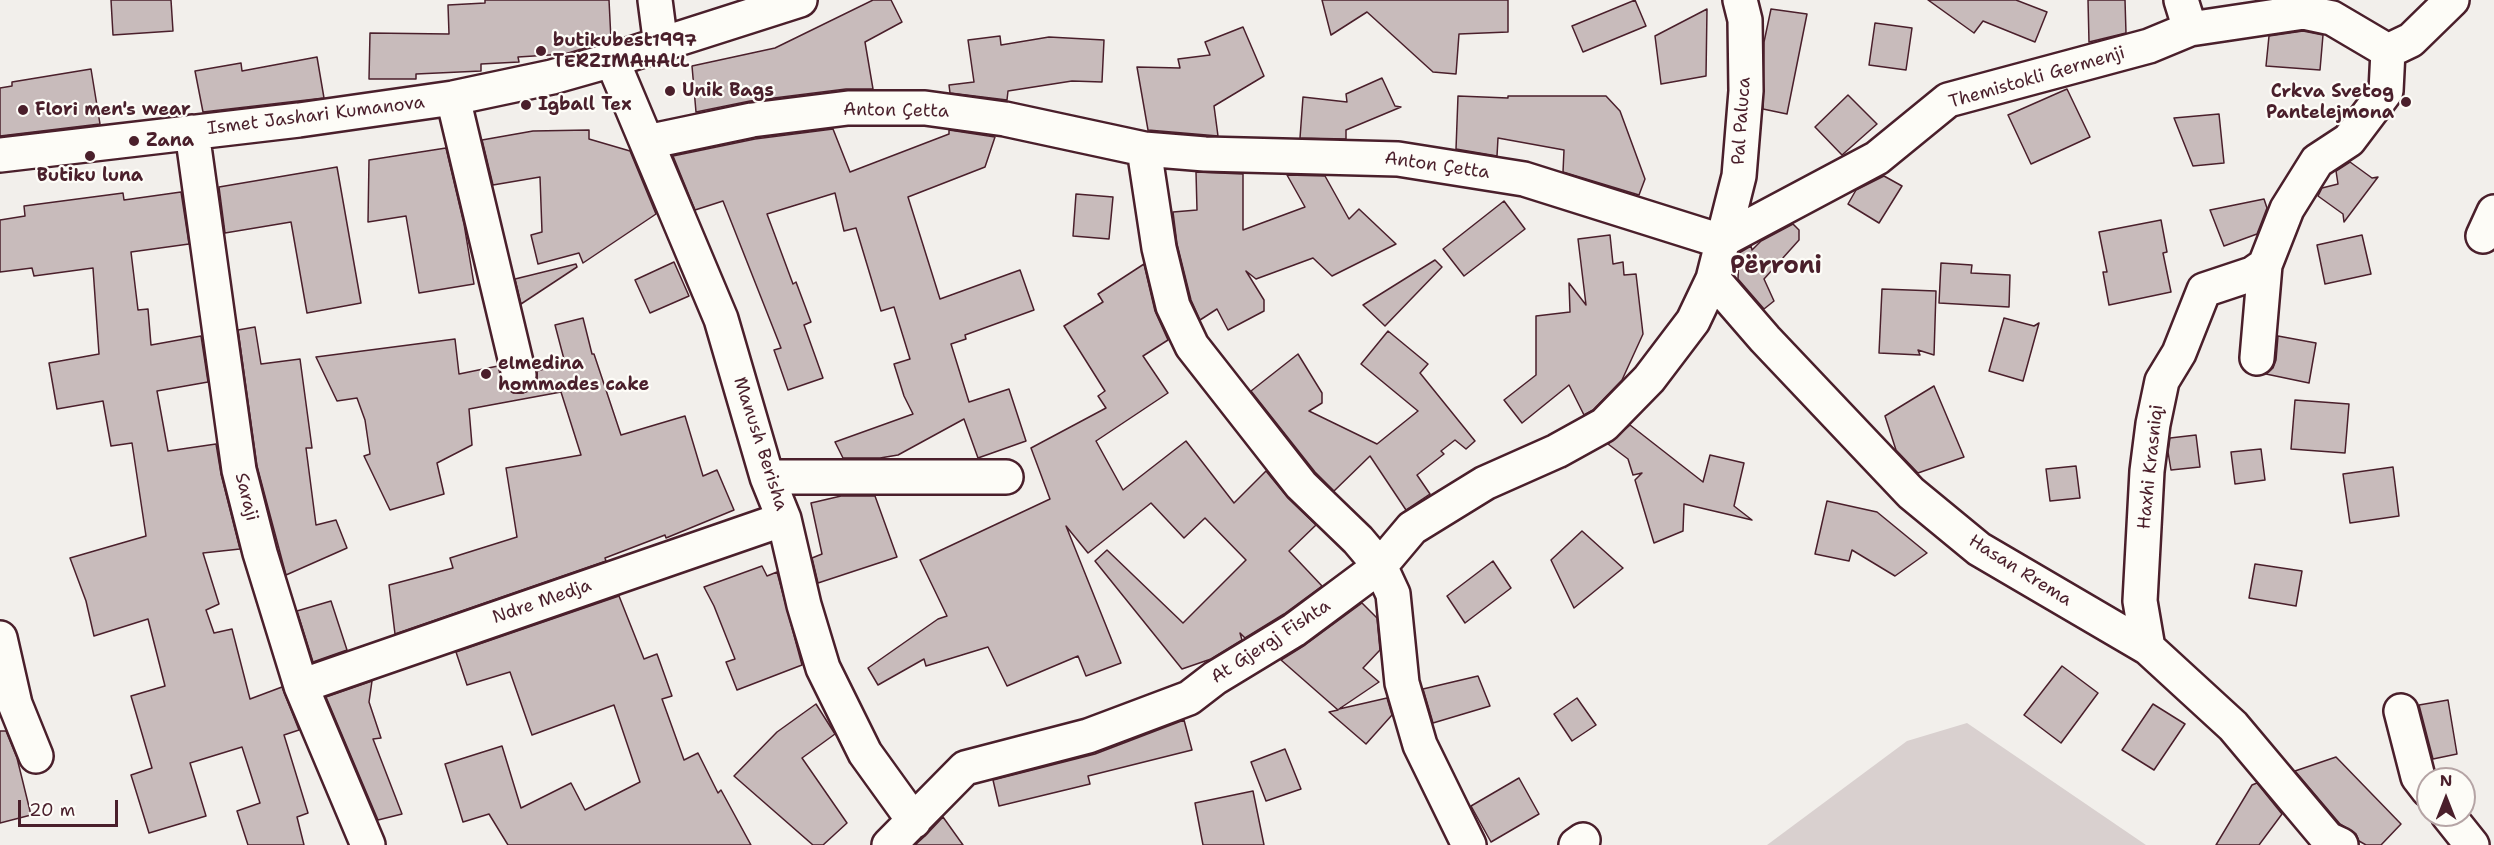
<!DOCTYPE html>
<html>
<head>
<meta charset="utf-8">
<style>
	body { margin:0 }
	#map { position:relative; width:2494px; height:845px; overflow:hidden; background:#f2efeb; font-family:"Shantell Sans",sans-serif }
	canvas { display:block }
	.north { position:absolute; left:2416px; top:767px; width:60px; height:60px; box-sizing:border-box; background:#fdfcf7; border:2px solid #b5a4a5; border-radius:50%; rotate:0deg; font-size:16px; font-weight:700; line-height:24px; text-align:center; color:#4a1f2b }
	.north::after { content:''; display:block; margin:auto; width:21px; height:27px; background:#4a1f2b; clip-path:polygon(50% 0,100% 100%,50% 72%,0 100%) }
	.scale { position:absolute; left:18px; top:800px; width:100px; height:27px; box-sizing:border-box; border:3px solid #4a1f2b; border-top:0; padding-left:8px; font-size:18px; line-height:21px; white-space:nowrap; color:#4a1f2b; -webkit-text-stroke:4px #fdfcf7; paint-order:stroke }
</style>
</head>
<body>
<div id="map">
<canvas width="2494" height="845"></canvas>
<div class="north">N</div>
<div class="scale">20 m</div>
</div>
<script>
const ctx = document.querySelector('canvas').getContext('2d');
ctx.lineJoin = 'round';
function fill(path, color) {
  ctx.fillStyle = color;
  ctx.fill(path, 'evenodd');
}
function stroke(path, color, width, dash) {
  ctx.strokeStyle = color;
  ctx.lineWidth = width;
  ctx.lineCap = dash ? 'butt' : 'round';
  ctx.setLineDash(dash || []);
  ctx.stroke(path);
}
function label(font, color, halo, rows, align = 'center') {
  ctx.font = font + ' "Shantell Sans",sans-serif';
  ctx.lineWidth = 4.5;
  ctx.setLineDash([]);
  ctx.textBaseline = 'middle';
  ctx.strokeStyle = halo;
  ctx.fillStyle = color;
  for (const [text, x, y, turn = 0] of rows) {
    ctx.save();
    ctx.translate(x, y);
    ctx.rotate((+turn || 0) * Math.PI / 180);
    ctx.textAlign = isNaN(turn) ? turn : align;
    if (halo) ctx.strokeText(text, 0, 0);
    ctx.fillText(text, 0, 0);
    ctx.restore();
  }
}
const green = new Path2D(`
	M 1967,723 L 2146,845 L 1767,845 L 1907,741 Z`);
const building = new Path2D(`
	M 111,0 L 171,0 L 173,31 L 113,35 Z
	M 485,0 L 609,0 L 611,40 L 565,54 L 518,57 L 519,62 L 481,64 L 481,71 L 416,74 L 416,79 L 369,79 L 370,33 L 449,34 L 448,5 L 485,3 Z
	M 873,0 L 891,0 L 902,22 L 865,42 L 873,89 L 846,89 L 750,101 L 696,112 L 692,66 L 775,48 Z
	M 1322,0 L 1508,0 L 1508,32 L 1459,34 L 1456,74 L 1433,72 L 1367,12 L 1331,35 Z
	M 1635,0 L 1646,26 L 1583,52 L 1572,26 Z
	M 1928,0 L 2016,0 L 2047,12 L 2035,42 L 1983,21 L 1974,33 Z
	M 2088,0 L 2125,0 L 2126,33 L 2089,42 Z
	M 1707,9 L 1706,76 L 1661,84 L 1655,36 Z
	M 1771,9 L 1807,14 L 1787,114 L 1763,109 L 1764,42 Z
	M 1875,23 L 1912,28 L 1906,70 L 1869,65 Z
	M 1243,27 L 1264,76 L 1214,106 L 1218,136 L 1148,130 L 1137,67 L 1180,68 L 1178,59 L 1210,55 L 1205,42 Z
	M 2303,31 L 2323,35 L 2320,70 L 2266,66 L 2269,36 Z
	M 1000,36 L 1001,45 L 1049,37 L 1104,40 L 1102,82 L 1072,81 L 1008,91 L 1007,100 L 950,93 L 949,85 L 974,82 L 968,40 Z
	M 317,57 L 324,98 L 203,112 L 195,71 L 241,63 L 242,71 Z
	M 91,69 L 100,124 L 0,136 L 0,88 L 12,86 L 12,82 Z
	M 1382,78 L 1395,106 L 1401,107 L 1346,130 L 1346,139 L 1300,138 L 1303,97 L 1347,102 L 1346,94 Z
	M 2067,89 L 2090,137 L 2031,164 L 2008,115 Z
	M 1848,95 L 1877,124 L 1842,155 L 1815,127 Z
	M 1458,96 L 1508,98 L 1508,96 L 1606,96 L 1620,111 L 1645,179 L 1639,195 L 1563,172 L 1564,150 L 1498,138 L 1497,156 L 1456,149 Z
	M 2219,114 L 2224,163 L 2193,166 L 2174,118 Z
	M 833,129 L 850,172 L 949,134 L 949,130 L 995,137 L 985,167 L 908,197 L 940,299 L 1020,270 L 1034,310 L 965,335 L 966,339 L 951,344 L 969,402 L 1009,389 L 1026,441 L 978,458 L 964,419 L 898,455 L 880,458 L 843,458 L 835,442 L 913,414 L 904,396 L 894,364 L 910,359 L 894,307 L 881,311 L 856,228 L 844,231 L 835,193 L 767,214 L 793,284 L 796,282 L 811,322 L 804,325 L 823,378 L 788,390 L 774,350 L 781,348 L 723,201 L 695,210 L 673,156 L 755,139 Z
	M 589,130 L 589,139 L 630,151 L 656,214 L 583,263 L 579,253 L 538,264 L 531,235 L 542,232 L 540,177 L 493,185 L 482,140 L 533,131 Z
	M 446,148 L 464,224 L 474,284 L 419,293 L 406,216 L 368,222 L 369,160 Z
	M 2350,162 L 2372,178 L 2378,177 L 2344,222 L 2343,214 L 2318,196 L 2322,188 L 2338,184 L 2336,171 Z
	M 337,167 L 361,303 L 307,313 L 291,222 L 225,233 L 219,187 Z
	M 1196,172 L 1243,174 L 1243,230 L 1305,207 L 1287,175 L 1325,176 L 1349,219 L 1359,209 L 1396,244 L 1332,276 L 1313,258 L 1256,279 L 1246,271 L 1264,300 L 1264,311 L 1228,330 L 1217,309 L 1200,320 L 1191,300 L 1177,244 L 1173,212 L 1197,210 Z
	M 1884,176 L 1902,186 L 1879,223 L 1848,204 L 1856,190 Z
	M 181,192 L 189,244 L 131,252 L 138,310 L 148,309 L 151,345 L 201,336 L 208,382 L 157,391 L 168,451 L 216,444 L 221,474 L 240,549 L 203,553 L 219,604 L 206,610 L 214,633 L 232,629 L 250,699 L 282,687 L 299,730 L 284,735 L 308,813 L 297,817 L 304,845 L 248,845 L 237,811 L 260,803 L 242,747 L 190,763 L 206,816 L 149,833 L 131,775 L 152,768 L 131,696 L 165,686 L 148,619 L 94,636 L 86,601 L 70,558 L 146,536 L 132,443 L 111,446 L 103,401 L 57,409 L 49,363 L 99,354 L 93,268 L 34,276 L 32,268 L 0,272 L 0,220 L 25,216 L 24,206 L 123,193 L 124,200 Z
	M 1076,194 L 1113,197 L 1109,239 L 1073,236 Z
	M 2264,199 L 2267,208 L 2257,234 L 2224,246 L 2210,210 Z
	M 1504,201 L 1525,229 L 1464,276 L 1443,249 Z
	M 2161,220 L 2167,252 L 2163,253 L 2171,292 L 2109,305 L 2103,272 L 2107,272 L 2099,232 Z
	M 1793,224 L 1799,230 L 1799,240 L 1764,279 L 1774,301 L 1764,309 L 1738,279 L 1739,253 L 1751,246 L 1752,250 L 1761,241 Z
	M 1610,235 L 1613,264 L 1623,262 L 1624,275 L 1636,274 L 1643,334 L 1622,380 L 1593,410 L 1584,415 L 1569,385 L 1522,423 L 1504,400 L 1536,375 L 1536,316 L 1570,312 L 1569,283 L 1586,305 L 1578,239 Z
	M 2362,235 L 2371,274 L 2325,284 L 2317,245 Z
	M 1435,260 L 1442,267 L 1385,326 L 1363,305 Z
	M 674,262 L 689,296 L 650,313 L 635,280 Z
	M 1941,263 L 1972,265 L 1971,273 L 2010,275 L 2009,307 L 1939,303 Z
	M 576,264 L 577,267 L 521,304 L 515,279 Z
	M 1144,264 L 1155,311 L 1168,340 L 1143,356 L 1168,393 L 1096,441 L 1123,490 L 1186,441 L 1234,503 L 1266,471 L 1288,498 L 1316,525 L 1289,551 L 1322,586 L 1284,614 L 1245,638 L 1240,633 L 1242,640 L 1211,659 L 1182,669 L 1095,561 L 1107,550 L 1183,623 L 1246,560 L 1205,518 L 1184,538 L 1151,503 L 1088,553 L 1066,526 L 1121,663 L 1086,676 L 1078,656 L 1007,686 L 988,647 L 926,666 L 924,659 L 878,685 L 868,668 L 938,619 L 947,616 L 920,560 L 1050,499 L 1031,448 L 1106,408 L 1098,396 L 1105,391 L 1064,326 L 1103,302 L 1098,294 Z
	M 1882,289 L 1936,291 L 1934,355 L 1918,350 L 1920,355 L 1879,353 Z
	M 583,318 L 592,354 L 594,354 L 621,435 L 685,416 L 703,476 L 717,470 L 734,510 L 666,538 L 665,535 L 605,558 L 606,561 L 395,634 L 389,585 L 453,568 L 450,558 L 517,537 L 506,468 L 581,455 L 561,392 L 469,409 L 472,445 L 437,463 L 444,494 L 390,510 L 364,456 L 370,454 L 365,420 L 357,398 L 337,401 L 316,357 L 455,339 L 459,374 L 498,366 L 505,387 L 513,393 L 523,393 L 532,388 L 537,381 L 537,371 L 565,363 L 555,325 Z
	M 2004,318 L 2034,326 L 2039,323 L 2023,381 L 1989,371 Z
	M 255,327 L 261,364 L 300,359 L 312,448 L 306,448 L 316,525 L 336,520 L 347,548 L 286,575 L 257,466 L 238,330 Z
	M 1388,331 L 1428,364 L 1420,373 L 1475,441 L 1466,449 L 1455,440 L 1441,451 L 1444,454 L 1417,475 L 1430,494 L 1406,510 L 1370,456 L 1334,491 L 1315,472 L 1251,391 L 1298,354 L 1322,393 L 1322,403 L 1309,411 L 1377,444 L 1418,411 L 1361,364 Z
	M 2278,336 L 2316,343 L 2309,383 L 2266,374 L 2273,368 L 2276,360 Z
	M 1934,386 L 1964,457 L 1918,473 L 1896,450 L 1885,416 Z
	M 2295,400 L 2349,404 L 2345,453 L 2291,449 Z
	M 1630,425 L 1703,482 L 1710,455 L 1744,463 L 1734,506 L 1752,520 L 1684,504 L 1683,531 L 1654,543 L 1635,480 L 1642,473 L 1633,475 L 1628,459 L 1608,444 Z
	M 2196,435 L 2200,467 L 2171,470 L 2168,452 L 2170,438 Z
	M 2261,449 L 2265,480 L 2235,484 L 2231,452 Z
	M 2076,466 L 2080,498 L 2050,501 L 2046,469 Z
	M 2393,467 L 2399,516 L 2350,523 L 2343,474 Z
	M 841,496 L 875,496 L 897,557 L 818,583 L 812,558 L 822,554 L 811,503 Z
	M 1827,501 L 1877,512 L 1927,553 L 1895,576 L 1852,550 L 1849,561 L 1815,554 Z
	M 1582,531 L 1623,568 L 1574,608 L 1551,560 Z
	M 1493,561 L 1511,588 L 1465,623 L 1447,596 Z
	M 2255,564 L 2302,571 L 2296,606 L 2249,598 Z
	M 762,566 L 767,576 L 777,572 L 802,665 L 737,690 L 726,662 L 735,659 L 714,606 L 704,587 Z
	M 619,596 L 644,659 L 657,654 L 672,696 L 662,699 L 684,760 L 698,753 L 718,793 L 721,790 L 751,845 L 508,845 L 489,814 L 463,822 L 445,764 L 502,746 L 521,808 L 571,783 L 585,810 L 640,782 L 614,705 L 532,735 L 510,672 L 467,685 L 456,652 Z
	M 331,601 L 347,650 L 313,662 L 297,611 Z
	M 1362,603 L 1377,618 L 1380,650 L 1363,668 L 1379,682 L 1339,709 L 1387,698 L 1392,715 L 1366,744 L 1329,712 L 1338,710 L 1281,660 L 1305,645 Z
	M 2062,666 L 2098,693 L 2061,743 L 2024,715 Z
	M 1478,676 L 1490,706 L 1433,723 L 1423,689 Z
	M 372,681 L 369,702 L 381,738 L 373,739 L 402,814 L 378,820 L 326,697 Z
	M 1577,698 L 1596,725 L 1572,741 L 1554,714 Z
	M 2448,700 L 2457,754 L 2433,759 L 2419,705 Z
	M 816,704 L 835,734 L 802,758 L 847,823 L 823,845 L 813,845 L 734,776 L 777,732 Z
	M 2153,704 L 2185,724 L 2154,770 L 2122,750 Z
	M 1184,720 L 1192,750 L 1088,776 L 1090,784 L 999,806 L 993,780 L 1095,754 Z
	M 0,731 L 6,731 L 17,758 L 31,815 L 0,823 Z
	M 1285,749 L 1301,789 L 1266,801 L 1251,762 Z
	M 2336,757 L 2401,824 L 2381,845 L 2366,845 L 2359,841 L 2356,834 L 2340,824 L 2295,771 Z
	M 1519,778 L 1539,814 L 1491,842 L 1471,806 Z
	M 2257,783 L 2282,814 L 2259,845 L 2216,845 L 2252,785 Z
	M 1253,791 L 1264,845 L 1203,845 L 1195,803 Z
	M 943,817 L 963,845 L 915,845 L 925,836 Z`);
const minor = new Path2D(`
	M 655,0 L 661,46
	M 2181,0 L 2190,29
	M 2388,51 L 2411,40 L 2452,0
	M 612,60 L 721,319 L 767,477 L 784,519 L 804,605 L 823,668 L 865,753 L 914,821
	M 453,98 L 519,375
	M 192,132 L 239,470 L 260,553 L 301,686 L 368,845
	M 647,142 L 752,120 L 848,108 L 925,108 L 1005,119 L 1144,149 L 1205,154 L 1398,159 L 1524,179 L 1721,241
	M 1144,149 L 1159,248 L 1173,306 L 1192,346 L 1301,485 L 1358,540 L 1380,566 L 1393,594 L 1402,683 L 1420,745 L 1469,845
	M 0,155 L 299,120 L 453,98 L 552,77 L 612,60 L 800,0
	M 2483,236 L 2494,212
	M 1721,241 L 1877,158 L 1948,100 L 2149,46 L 2190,29 L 2304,12 L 2332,18 L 2388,51
	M 1713,279 L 1765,339 L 1911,493 L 1979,549 L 2148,648 L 2233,726 L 2328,839 L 2341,845
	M 2257,358 L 2265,265
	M 767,477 L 1006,477
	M 0,638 L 15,704 L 36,756
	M 2148,648 L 2140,601 L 2147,471 L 2153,424 L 2162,381 L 2179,353 L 2204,290 L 2252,274 L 2265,265 L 2287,209 L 2317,161 L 2349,140 L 2386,91 L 2388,51
	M 301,686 L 784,519
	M 2401,711 L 2418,777 L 2428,790
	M 2448,815 L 2472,845
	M 889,845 L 965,768 L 1088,736 L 1189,698 L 1215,678 L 1294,630 L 1380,566 L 1412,528 L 1485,483 L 1557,451 L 1604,425 L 1649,379 L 1693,321 L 1713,279 L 1739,176 L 1746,91 L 1745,20 L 1740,0
	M 1576,845 L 1583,840`);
const markers = [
	[541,51,6,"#4a1f2b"],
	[670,91,6,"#4a1f2b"],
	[2406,102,6,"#4a1f2b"],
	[526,105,6,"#4a1f2b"],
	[23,110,6,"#4a1f2b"],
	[134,141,6,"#4a1f2b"],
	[90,156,6,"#4a1f2b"],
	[486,374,6,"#4a1f2b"]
];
const poiNames = [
	["butikubest1997",553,41],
	["TERZIMAHALL",553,62],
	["Unik Bags",682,91],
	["Crkva Svetog",2394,92,"right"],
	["Pantelejmona",2394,113,"right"],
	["Igball Tex",538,105],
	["Flori men's wear",35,110],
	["Zana",146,141],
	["Butiku luna",90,176,"center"],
	["elmedina",498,364],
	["hommades cake",498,385]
];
const streetNames = [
	["Themistokli Germenji",2037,78,-16],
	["Anton Çetta",896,111,1],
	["Ismet Jashari Kumanova",316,116,-7],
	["Pal Paluca",1742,121,-86],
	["Anton Çetta",1437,166,8],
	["Manush Berisha",760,444,72],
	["Haxhi Krasniqi",2151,467,-84],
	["Saraji",246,497,76],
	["Hasan Rrema",2020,571,32],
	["Ndre Medja",542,602,-19],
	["At Gjergj Fishta",1271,642,-33]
];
const districtNames = [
	["Përroni",1776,267]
];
fill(green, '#d9d0cf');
fill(building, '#c8bbbb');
stroke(building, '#4a1f2b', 1.5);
stroke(minor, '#4a1f2b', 38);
stroke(minor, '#fdfcf7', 33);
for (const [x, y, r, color] of markers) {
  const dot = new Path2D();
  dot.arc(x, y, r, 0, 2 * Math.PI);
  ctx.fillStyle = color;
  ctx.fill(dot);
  stroke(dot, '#fdfcf7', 2);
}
label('bold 18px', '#4a1f2b', '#fdfcf7', poiNames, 'left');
label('18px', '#4a1f2b', '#fdfcf7', streetNames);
label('bold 24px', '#4a1f2b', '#fdfcf7', districtNames);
</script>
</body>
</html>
